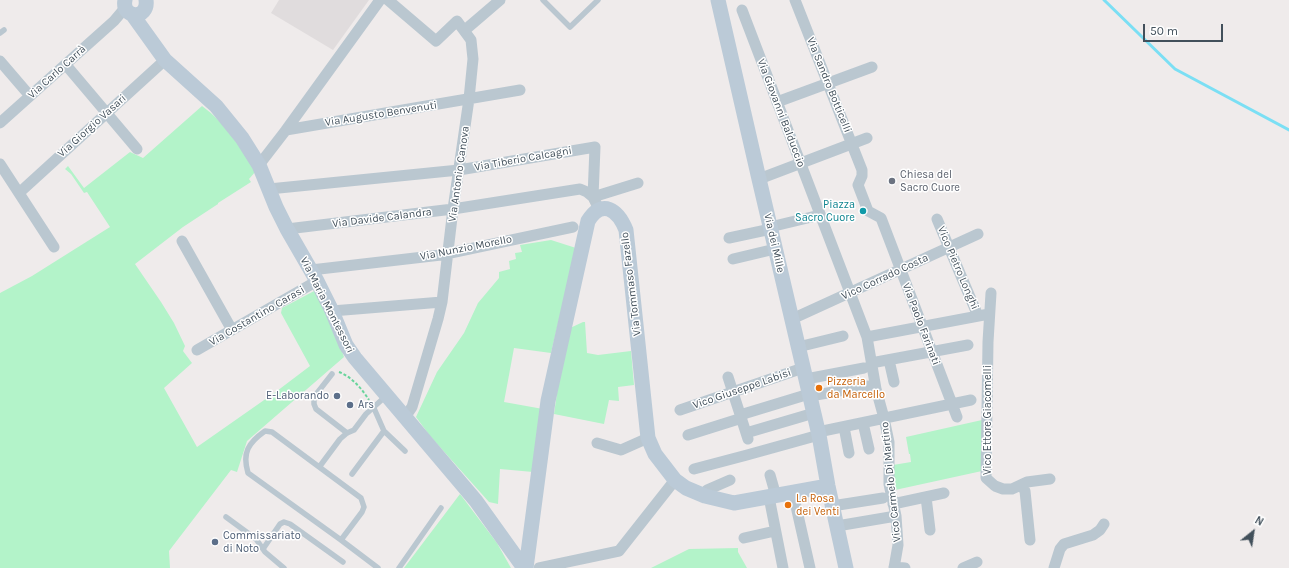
<!DOCTYPE html>
<html>
<head>
<meta charset="utf-8">
<style>
	body { margin:0 }
	#map { position:relative; width:1289px; height:568px; overflow:hidden; background:#efebeb; font-family:Karla,sans-serif }
	canvas { display:block }
	.north { position:absolute; left:1233px; top:512px; width:40px; height:40px; -webkit-text-stroke:3px #fff; paint-order:stroke; rotate:30deg; font-size:11px; font-weight:700; line-height:16px; text-align:center; color:#42505b }
	.north::after { content:''; display:block; margin:auto; width:14px; height:18px; background:#42505b; clip-path:polygon(50% 0,100% 100%,50% 72%,0 100%) }
	.scale { position:absolute; left:1143px; top:24px; width:80px; height:18px; box-sizing:border-box; border:2px solid #42505b; border-top:0; padding-left:5px; font-size:12px; line-height:14px; white-space:nowrap; color:#42505b; -webkit-text-stroke:3px #fff; paint-order:stroke }
</style>
</head>
<body>
<div id="map">
<canvas width="1289" height="568"></canvas>
<div class="north">N</div>
<div class="scale">50 m</div>
</div>
<script>
const ctx = document.querySelector('canvas').getContext('2d');
ctx.lineJoin = 'round';
function fill(path, color) {
  ctx.fillStyle = color;
  ctx.fill(path, 'evenodd');
}
function stroke(path, color, width, dash) {
  ctx.strokeStyle = color;
  ctx.lineWidth = width;
  ctx.lineCap = dash ? 'butt' : 'round';
  ctx.setLineDash(dash || []);
  ctx.stroke(path);
}
function label(font, color, halo, rows, align = 'center') {
  ctx.font = font + ' Karla,sans-serif';
  ctx.lineWidth = 3;
  ctx.setLineDash([]);
  ctx.textBaseline = 'middle';
  ctx.strokeStyle = halo;
  ctx.fillStyle = color;
  for (const [text, x, y, turn = 0] of rows) {
    ctx.save();
    ctx.translate(x, y);
    ctx.rotate((+turn || 0) * Math.PI / 180);
    ctx.textAlign = isNaN(turn) ? turn : align;
    if (halo) ctx.strokeText(text, 0, 0);
    ctx.fillText(text, 0, 0);
    ctx.restore();
  }
}
const education = new Path2D(`
	M 279,0 L 369,0 L 333,50 L 271,13 Z`);
const green = new Path2D(`
	M 202,106 C 226,123 240,147 256,171 L 249,179 L 251,182 L 218,203 L 218,204 L 183,227 L 135,264 L 161,302 L 174,323 L 185,346 L 183,351 L 192,363 L 164,388 L 197,447 L 277,391 L 310,366 L 281,313 L 282,308 L 316,290 L 337,336 L 344,357 L 247,441 L 237,472 L 231,470 L 169,551 L 170,568 L 0,568 L 0,293 L 32,276 L 110,227 L 87,192 L 84,193 L 71,174 L 65,169 L 68,166 L 84,188 L 130,152 L 143,158 Z
	M 551,240 L 576,248 L 551,353 L 514,348 L 504,402 L 543,409 L 533,472 L 500,469 L 498,504 L 489,502 L 430,436 L 416,417 L 437,372 L 464,333 L 478,303 L 499,278 L 499,272 L 510,269 L 509,261 L 516,259 L 515,253 L 522,252 L 520,245 Z
	M 583,322 L 585,322 L 587,353 L 598,355 L 631,351 L 634,385 L 618,387 L 619,401 L 609,400 L 604,424 L 554,414 L 562,358 L 568,329 Z
	M 982,420 L 982,471 L 895,490 L 893,465 L 911,462 L 910,454 L 909,454 L 906,437 Z
	M 460,494 L 497,543 L 511,568 L 404,568 Z
	M 738,548 L 738,552 L 747,568 L 651,568 L 689,549 Z`);
const stream = new Path2D(`
	M 1104,0 L 1175,69 L 1289,130`);
const path = new Path2D(`
	M 339,372 C 352,377 362,389 369,400`);
const lane = new Path2D(`
	M 543,0 L 570,27 L 598,0
	M 0,33 L 4,30
	M 332,374 L 314,397 L 314,404 L 316,409 L 347,433
	M 373,406 L 384,431 L 405,451
	M 265,431 L 272,432 L 361,498 L 364,507 L 362,512 L 341,540 L 248,473 C 242,453 248,443 265,431 Z
	M 320,466 L 340,439 L 347,433 L 354,430 L 366,414 L 386,396
	M 352,474 L 384,431
	M 226,517 L 256,539 L 265,552 L 284,568
	M 341,540 L 378,568
	M 263,549 L 280,524 L 284,522 L 290,524 L 343,562
	M 399,568 L 441,508`);
const street = new Path2D(`
	M 388,0 L 436,41 L 457,21 L 471,40 L 473,59 L 469,99 L 453,209 L 442,302 L 438,319 L 412,407 L 405,417
	M 795,0 L 862,170 L 862,176 L 858,185 L 868,211 L 881,218 L 957,417
	M 742,10 L 867,337 L 876,389 L 884,418 L 889,442 L 889,484 L 896,516 L 898,545 L 894,568
	M 465,30 L 500,0
	M 0,61 L 30,96
	M 66,65 L 137,149
	M 777,102 L 872,67
	M 0,123 L 114,21 L 125,8
	M 286,130 L 380,0
	M 0,164 L 54,247
	M 259,165 L 286,130 L 520,90
	M 759,179 L 867,138
	M 269,189 L 459,170 L 595,147 L 593,197 L 599,209
	M 19,193 L 165,60
	M 937,219 L 978,316
	M 770,227 L 820,215
	M 287,229 L 453,209 L 580,189 L 587,192 L 593,197 L 638,183
	M 729,238 L 771,229
	M 182,241 L 232,330
	M 733,259 L 775,249
	M 311,270 L 441,255 L 573,227
	M 991,293 L 988,342 L 986,478 L 995,486 L 1003,489 L 1012,489 L 1027,482 L 1050,479
	M 332,311 L 442,302
	M 792,319 L 978,234
	M 867,337 L 989,314
	M 798,347 L 843,336
	M 197,350 L 317,281
	M 889,360 L 894,382
	M 871,363 L 968,345
	M 728,377 L 748,439
	M 806,379 L 864,368
	M 810,396 L 868,386
	M 680,410 L 803,368
	M 740,415 L 809,394
	M 863,423 L 869,449
	M 844,427 L 849,453
	M 818,432 L 971,400
	M 746,433 L 814,413
	M 688,435 L 742,418
	M 597,443 L 621,450 L 648,438
	M 694,469 L 747,455 L 819,435
	M 770,475 L 776,496
	M 1021,485 L 1025,491 L 1030,540
	M 707,490 L 730,480
	M 793,493 L 810,568
	M 769,497 L 783,568
	M 926,497 L 930,530
	M 893,504 L 944,493
	M 832,506 L 883,498
	M 837,526 L 896,516
	M 744,538 L 775,531
	M 894,567 L 905,568
	M 539,568 L 619,551 L 675,480
	M 963,568 L 977,562
	M 1054,568 L 1060,549 L 1064,544 L 1093,535 L 1100,530 L 1104,524`);
const secondary = new Path2D(`
	M 125,0 C 121,19 149,20 146,0
	M 718,0 L 759,179 L 819,435 L 828,486 L 846,568
	M 132,14 L 165,60 L 216,106 L 242,138 L 259,165 L 276,207 L 287,229 L 317,281 L 332,311 L 346,345 L 355,358 L 476,501 L 524,568
	M 526,568 L 548,401 L 588,221 C 602,198 618,210 626,230 L 648,438 L 655,454 L 675,480 L 686,488 L 705,496 L 734,503 L 828,486`);
const markers = [
	[892,181,4,"#6b7280"],
	[863,211,4,"#0f9aa8"],
	[819,388,4,"#e8710a"],
	[337,396,4,"#5c6f8a"],
	[350,405,4,"#5c6f8a"],
	[788,505,4,"#e8710a"],
	[215,542,4,"#5c6f8a"]
];
const streetNames = [
	["Via Carlo Carrà",57,72,-42],
	["Via Sandro Botticelli",829,85,68],
	["Via Giovanni Balduccio",781,113,69],
	["Via Augusto Benvenuti",381,114,-9],
	["Via Giorgio Vasari",92,126,-42],
	["Via Tiberio Calcagni",523,159,-10],
	["Via Antonio Canova",459,174,-82],
	["Via Davide Calandra",382,218,-7],
	["Via dei Mille",774,243,77],
	["Via Nunzio Morello",466,248,-11],
	["Vico Pietro Longhi",958,268,67],
	["Vico Corrado Costa",885,277,-25],
	["Via Tommaso Fazello",631,284,-97],
	["Via Maria Montessori",327,305,63],
	["Via Costantino Carasi",257,316,-30],
	["Via Paolo Farinati",921,324,69],
	["Vico Giuseppe Labisi",742,389,-19],
	["Vico Ettore Giacomelli",988,420,-90],
	["Vico Carmelo Di Martino",891,482,-96]
];
const worshipNames = [
	["Chiesa del",900,175],
	["Sacro Cuore",900,188]
];
const cultureNames = [
	["Piazza",855,205],
	["Sacro Cuore",855,218]
];
const foodNames = [
	["Pizzeria",827,382],
	["da Marcello",827,395],
	["La Rosa",796,499],
	["dei Venti",796,512]
];
const serviceNames = [
	["E-Laborando",329,396,"right"],
	["Ars",358,405],
	["Commissariato",223,536],
	["di Noto",223,549]
];
fill(education, '#e0dcdd');
fill(green, '#b3f3c9');
stroke(stream, '#7bdff4', 3);
stroke(path, '#68d49b', 2, [3, 2]);
stroke(lane, '#bac7d0', 5.5);
stroke(street, '#bac7d0', 11);
stroke(secondary, '#bbcad7', 15);
for (const [x, y, r, color] of markers) {
  const dot = new Path2D();
  dot.arc(x, y, r, 0, 2 * Math.PI);
  ctx.fillStyle = color;
  ctx.fill(dot);
  stroke(dot, '#fff', 1.5);
}
label('11px', '#42505b', '#fff', streetNames);
label('11px', '#5b616d', '#fff', worshipNames, 'left');
label('11px', '#0d838f', '#fff', cultureNames, 'right');
label('11px', '#c56008', '#fff', foodNames, 'left');
label('11px', '#4e5e75', '#fff', serviceNames, 'left');
</script>
</body>
</html>
